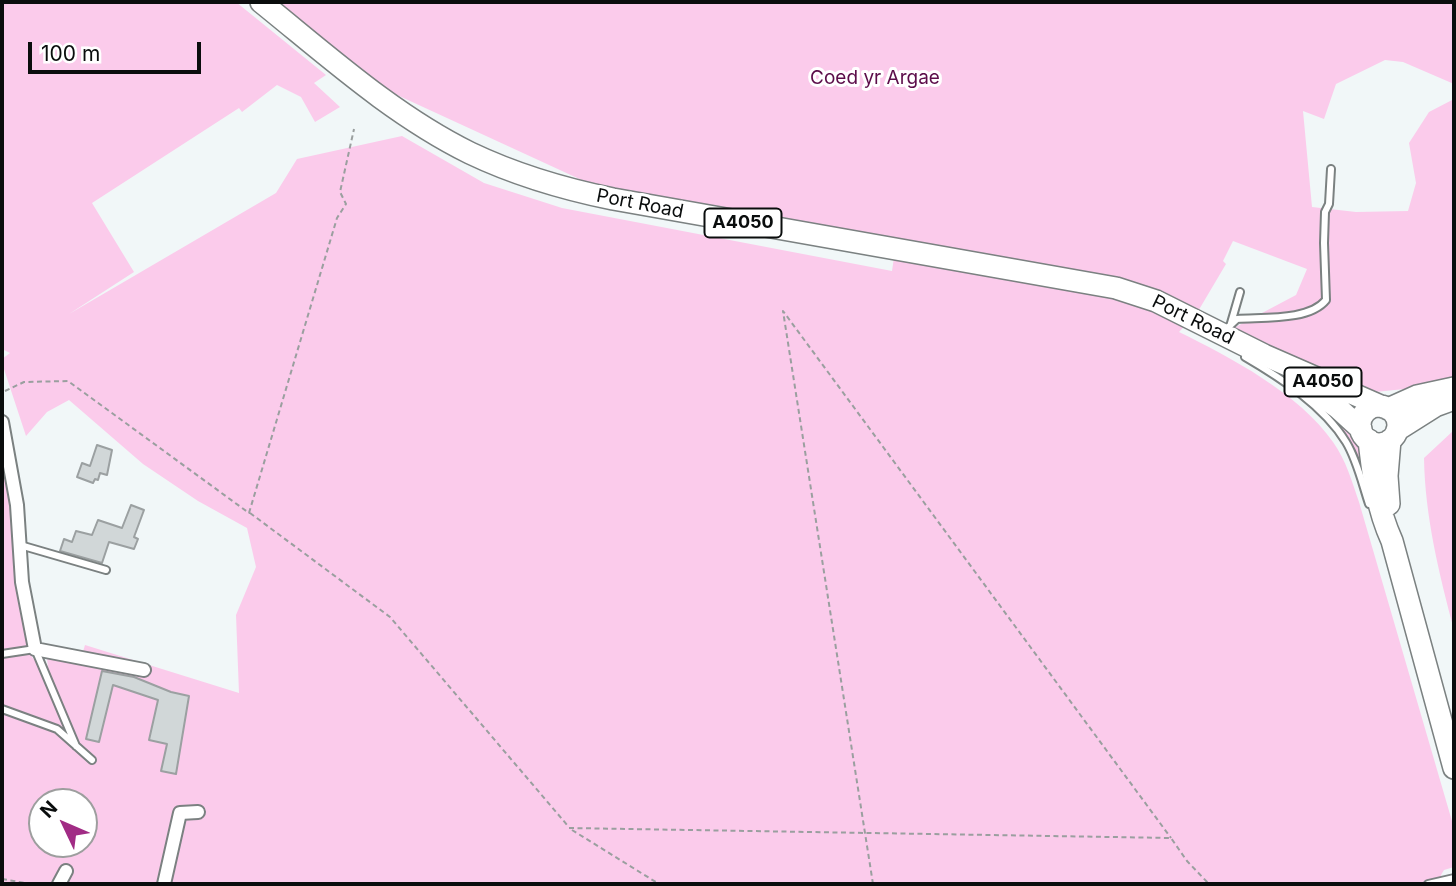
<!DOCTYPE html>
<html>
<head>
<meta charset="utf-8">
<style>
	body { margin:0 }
	#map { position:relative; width:1456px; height:886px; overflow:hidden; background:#f1f7f8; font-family:Inter,sans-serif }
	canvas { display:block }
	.frame { position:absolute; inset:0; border:4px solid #0a0d0d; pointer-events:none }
	.north { position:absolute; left:28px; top:788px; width:70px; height:70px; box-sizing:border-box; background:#fff; border:2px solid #9d9e9e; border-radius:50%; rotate:314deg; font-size:19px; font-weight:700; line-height:28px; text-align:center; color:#0a0d0d }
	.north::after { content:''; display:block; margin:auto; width:24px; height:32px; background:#a12c85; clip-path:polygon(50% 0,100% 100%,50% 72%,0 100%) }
	.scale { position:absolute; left:28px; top:42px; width:173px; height:32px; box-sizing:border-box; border:4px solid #0a0d0d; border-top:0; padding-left:9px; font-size:21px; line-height:24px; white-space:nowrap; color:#0a0d0d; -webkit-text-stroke:5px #fff; paint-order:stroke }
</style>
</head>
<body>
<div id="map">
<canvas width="1456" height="886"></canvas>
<div class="frame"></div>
<div class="north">N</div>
<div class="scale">100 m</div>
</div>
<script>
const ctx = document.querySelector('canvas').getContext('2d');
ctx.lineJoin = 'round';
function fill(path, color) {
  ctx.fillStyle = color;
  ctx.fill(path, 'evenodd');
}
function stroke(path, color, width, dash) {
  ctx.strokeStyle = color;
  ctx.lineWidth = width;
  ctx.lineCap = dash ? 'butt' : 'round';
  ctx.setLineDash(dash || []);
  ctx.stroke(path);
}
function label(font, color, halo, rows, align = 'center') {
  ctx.font = font + ' Inter,sans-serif';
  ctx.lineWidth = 6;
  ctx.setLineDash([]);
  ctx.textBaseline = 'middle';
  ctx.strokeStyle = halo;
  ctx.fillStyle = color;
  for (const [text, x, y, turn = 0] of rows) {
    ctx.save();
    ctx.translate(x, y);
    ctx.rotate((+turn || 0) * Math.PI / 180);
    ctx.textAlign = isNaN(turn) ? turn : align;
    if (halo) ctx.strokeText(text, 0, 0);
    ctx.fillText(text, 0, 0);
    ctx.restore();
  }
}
const green = new Path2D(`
	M 2,2 L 236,2 L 326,75 L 314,83 L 340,107 L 315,122 L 301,97 L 277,85 L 242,112 L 239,108 L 92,203 L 134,272 L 69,314 L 276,193 L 297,159 L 402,136 L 484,183 L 562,208 L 892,271 L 896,244 L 599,188 L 384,89 L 279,2 L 1454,2 L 1454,84 L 1403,62 L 1385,60 L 1336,84 L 1324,119 L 1303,111 L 1312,207 L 1356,212 L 1408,211 L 1416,183 L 1409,143 L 1429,112 L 1454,99 L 1454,384 L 1375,392 L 1347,387 L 1230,330 L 1296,295 L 1307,269 L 1233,241 L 1223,261 L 1226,264 L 1197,313 L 1179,332 C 1230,357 1300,394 1333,442 C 1346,460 1352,482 1359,502 L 1454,828 L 1454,867 L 1444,870 L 1441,875 L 1443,884 L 2,884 L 2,446 L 32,657 L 38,664 L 48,668 L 47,658 L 66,652 L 82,655 L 85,645 L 239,693 L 236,615 L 256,567 L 247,528 L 198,501 L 143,464 L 69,400 L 47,412 L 26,436 L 2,363 L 2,359 L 10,353 L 2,349 ZM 42,802 L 84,802 L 84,844 L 42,844 Z
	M 1336,415 L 1362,451 L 1363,471 L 1354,450 L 1332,419 Z
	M 1454,430 L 1454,630 C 1439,573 1425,517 1424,458 Z`);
const building = new Path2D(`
	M 97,445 L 112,450 L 107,475 L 100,473 L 98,480 L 95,479 L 93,483 L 77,477 L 82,463 L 90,466 Z
	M 131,505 L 144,510 L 134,537 L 138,539 L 134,549 L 109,542 L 102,563 L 60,551 L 64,539 L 72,542 L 76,531 L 92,535 L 98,520 L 122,528 Z
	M 102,671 L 134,677 L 171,692 L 189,696 L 176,774 L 161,771 L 167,744 L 149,740 L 158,700 L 113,685 L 99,742 L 86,739 Z`);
const path = new Path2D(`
	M 5,391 L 24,382 L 68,381 L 249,513 L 337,218 L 346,204 L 340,192 L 354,129
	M 250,513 L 390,617 L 568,826
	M 569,828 L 1171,838 L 1187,861 L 1209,884
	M 572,830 L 659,884
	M 2,879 L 31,884
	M 873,884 L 783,311 L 1171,838`);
const service = new Path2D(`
	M 1231,323 L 1240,292
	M 1223,332 L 1237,319 C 1263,317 1309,321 1326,300 L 1324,243 L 1325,212 L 1329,204 L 1331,169
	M 1245,357 C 1281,378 1324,406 1346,442 C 1357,460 1362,483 1369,504
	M 20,545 L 106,570
	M 2,654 L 35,649 L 76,746
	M 2,709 L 57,729 L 92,760
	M 1428,884 L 1454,878`);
const minor = new Path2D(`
	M 2,422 L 17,505 L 22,582 L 35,649 L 144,670
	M 59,884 L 66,871
	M 164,884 L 180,813 L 198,812`);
const primary = new Path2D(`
	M 261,2 C 328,56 393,115 470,153 C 516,175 564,189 613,199 L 1116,288 L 1156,301 L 1264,355 L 1383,407
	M 1302,383 L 1338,408 L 1361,429
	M1360 425a19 19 0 1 1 38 0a19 19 0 1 1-38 0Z
	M 1388,409 L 1417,396 L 1454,388
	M 1397,430 L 1435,406 L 1454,399
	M 1369,440 C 1373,476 1377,508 1392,541 L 1454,768
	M 1389,504 L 1387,476 L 1390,440`);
const shields = [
	[743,223,77],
	[1323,382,77]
];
const shieldNames = [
	["A4050",743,223],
	["A4050",1323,382]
];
const parkNames = [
	["Coed yr Argae",875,78]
];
const streetNames = [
	["Port Road",640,204,11],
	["Port Road",1193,320,26]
];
fill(green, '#fbcbeb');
fill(building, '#d1d7d8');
stroke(building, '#9ba0a1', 2);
stroke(service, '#7b8181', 10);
stroke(minor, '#7b8181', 16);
stroke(primary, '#7b8181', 24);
stroke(path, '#9a9f9f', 2, [5, 3.5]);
stroke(service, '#fff', 6);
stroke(minor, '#fff', 12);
stroke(primary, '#fff', 21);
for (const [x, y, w] of shields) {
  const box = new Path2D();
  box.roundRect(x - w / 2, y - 14.5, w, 29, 5);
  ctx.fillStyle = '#fff';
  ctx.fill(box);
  stroke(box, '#0a0d0d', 2);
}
label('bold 18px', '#0a0d0d', null, shieldNames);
label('19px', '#5c0d4a', '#fff', parkNames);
label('19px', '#0a0d0d', '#fff', streetNames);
</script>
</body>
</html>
